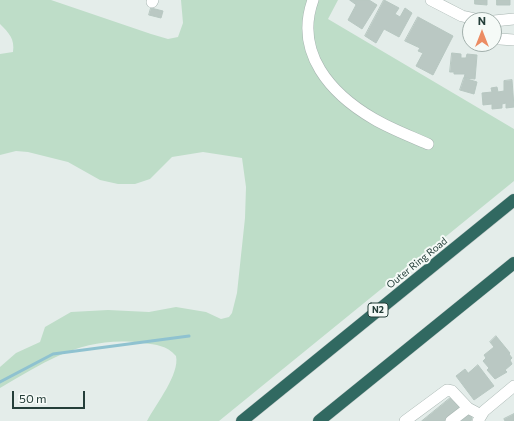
<!DOCTYPE html>
<html>
<head>
<meta charset="utf-8">
<style>
	body { margin:0 }
	#map { position:relative; width:514px; height:421px; overflow:hidden; background:#e4edea; font-family:Commissioner,sans-serif }
	canvas { display:block }
	.north { position:absolute; left:462px; top:12px; width:40px; height:40px; box-sizing:border-box; background:#f5faf7; border:1px solid #a1afab; border-radius:50%; rotate:0deg; font-size:11px; font-weight:700; line-height:16px; text-align:center; color:#243e39 }
	.north::after { content:''; display:block; margin:auto; width:14px; height:18px; background:#ec8c63; clip-path:polygon(50% 0,100% 100%,50% 72%,0 100%) }
	.scale { position:absolute; left:12px; top:391px; width:73px; height:18px; box-sizing:border-box; border:2px solid #243e39; border-top:0; padding-left:5px; font-size:12px; line-height:14px; white-space:nowrap; color:#243e39; -webkit-text-stroke:3px #f5faf7; paint-order:stroke }
</style>
</head>
<body>
<div id="map">
<canvas width="514" height="421"></canvas>
<div class="north">N</div>
<div class="scale">50 m</div>
</div>
<script>
const ctx = document.querySelector('canvas').getContext('2d');
ctx.lineJoin = 'round';
function fill(path, color) {
  ctx.fillStyle = color;
  ctx.fill(path, 'evenodd');
}
function stroke(path, color, width, dash) {
  ctx.strokeStyle = color;
  ctx.lineWidth = width;
  ctx.lineCap = dash ? 'butt' : 'round';
  ctx.setLineDash(dash || []);
  ctx.stroke(path);
}
function label(font, color, halo, rows, align = 'center') {
  ctx.font = font + ' Commissioner,sans-serif';
  ctx.lineWidth = 4;
  ctx.setLineDash([]);
  ctx.textBaseline = 'middle';
  ctx.strokeStyle = halo;
  ctx.fillStyle = color;
  for (const [text, x, y, turn = 0] of rows) {
    ctx.save();
    ctx.translate(x, y);
    ctx.rotate((+turn || 0) * Math.PI / 180);
    ctx.textAlign = isNaN(turn) ? turn : align;
    if (halo) ctx.strokeText(text, 0, 0);
    ctx.fillText(text, 0, 0);
    ctx.restore();
  }
}
const green = new Path2D(`
	M 0,0 L 51,0 L 151,34 L 168,39 L 178,37 L 183,23 L 181,0 L 338,0 L 328,19 L 514,129 L 514,181 L 219,421 L 147,421 C 156,404 180,374 176,356 C 166,345 157,345 143,343 C 85,335 48,360 0,388 L 0,367 L 16,353 L 40,342 L 45,327 L 71,312 L 108,310 L 149,312 L 176,307 L 206,312 L 221,319 L 229,317 L 232,313 L 237,293 L 245,218 L 246,187 L 242,158 L 203,152 L 172,157 L 150,179 L 135,184 L 118,184 L 100,180 L 68,162 L 28,152 L 16,151 L 0,155 L 0,54 L 13,52 C 15,39 9,33 0,24 Z`);
const stream = new Path2D(`
	M 0,382 L 53,354 L 189,336`);
const building = new Path2D(`
	M 350,0 L 369,0 L 377,5 L 362,29 L 348,20 L 356,5 Z
	M 384,0 L 399,8 L 395,14 L 400,17 L 405,8 L 412,13 L 399,37 L 384,29 L 376,43 L 365,36 Z
	M 475,0 L 487,0 L 487,5 L 475,4 Z
	M 497,0 L 510,0 L 510,5 L 497,5 Z
	M 151,8 L 163,11 L 161,18 L 149,15 Z
	M 418,17 L 453,36 L 433,75 L 416,66 L 423,53 L 418,51 L 420,48 L 405,41 Z
	M 452,53 L 461,54 L 461,58 L 466,58 L 467,54 L 477,55 L 475,79 L 464,78 L 465,74 L 454,74 L 454,72 L 450,72 Z
	M 464,78 L 477,82 L 474,94 L 460,90 Z
	M 512,80 L 514,107 L 506,108 L 506,103 L 502,104 L 502,108 L 492,109 L 492,104 L 483,105 L 482,93 L 492,92 L 491,88 L 497,87 L 498,92 L 504,91 L 504,81 Z
	M 496,336 L 510,353 L 509,354 L 512,358 L 510,360 L 512,364 L 505,370 L 507,372 L 495,379 L 487,370 L 489,368 L 483,361 L 486,358 L 484,355 L 494,347 L 490,342 Z
	M 478,365 L 494,386 L 474,400 L 456,376 L 465,369 L 468,373 Z
	M 454,395 L 463,406 L 446,421 L 422,421 Z
	M 464,413 L 472,417 L 471,421 L 461,421 Z
	M 514,414 L 514,421 L 505,421 L 504,419 Z`);
const minor = new Path2D(`
	M 313,0 C 294,53 331,94 374,119 C 391,129 410,136 428,144
	M 431,0 L 462,16 L 480,20
	M 152,2 L 153,0
	M 494,21 L 514,19
	M 494,36 L 500,39 L 514,40
	M 405,421 L 447,390 L 452,391 L 468,408 L 481,415
	M 451,421 L 468,408
	M 478,421 L 484,411 L 514,386`);
const motorway = new Path2D(`
	M 242,421 L 514,200
	M 319,421 L 514,263`);
const shields = [
	[378,310,20]
];
const shieldNames = [
	["N2",378,310]
];
const streetNames = [
	["Outer Ring Road",417,263,-39]
];
fill(green, '#beddc8');
stroke(stream, '#8fc2d0', 3);
fill(building, '#bac8c3');
stroke(building, '#b7c7c1', 1);
stroke(minor, '#a7b5b1', 12);
stroke(motorway, '#c2c9c8', 13);
stroke(minor, '#fff', 11);
stroke(motorway, '#316961', 12);
for (const [x, y, w] of shields) {
  const box = new Path2D();
  box.roundRect(x - w / 2, y - 7, w, 14, 3);
  ctx.fillStyle = '#f5faf7';
  ctx.fill(box);
  stroke(box, '#243e39', 1);
}
label('bold 9px', '#243e39', null, shieldNames);
label('10px', '#243e39', '#f5faf7', streetNames);
</script>
</body>
</html>
